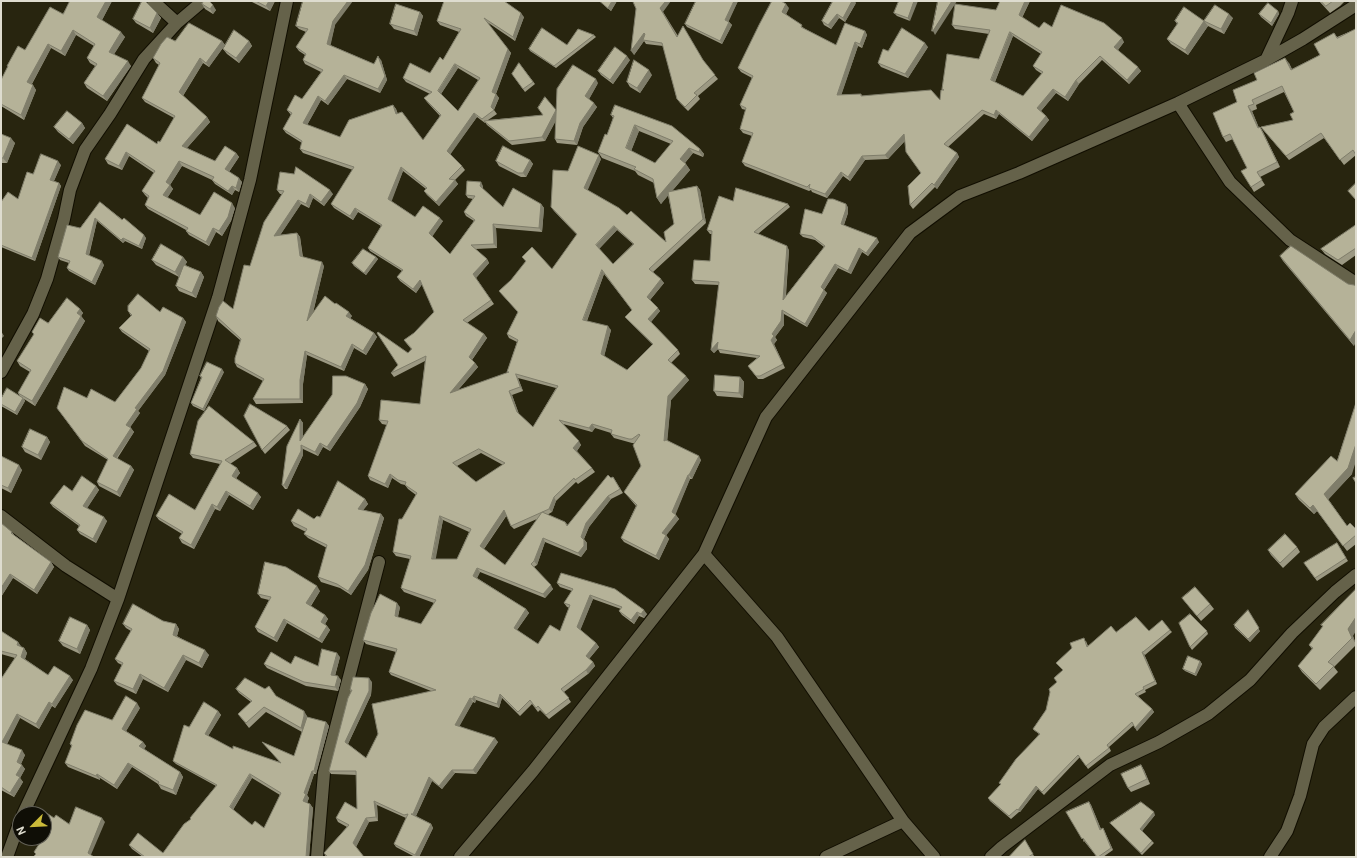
<!DOCTYPE html>
<html>
<head>
<meta charset="utf-8">
<style>
	body { margin:0 }
	#map { position:relative; width:1357px; height:858px; overflow:hidden; background:#28250f; font-family:Roboto,sans-serif }
	canvas { display:block }
	.frame { position:absolute; inset:0; border:2px solid #dedccf; pointer-events:none }
	.north { position:absolute; left:12px; top:806px; width:40px; height:40px; box-sizing:border-box; background:#0f0e06; border:1px solid #626056; border-radius:50%; rotate:246deg; font-size:11px; font-weight:700; line-height:16px; text-align:center; color:#dedccf }
	.north::after { content:''; display:block; margin:auto; width:14px; height:18px; background:#caba39; clip-path:polygon(50% 0,100% 100%,50% 72%,0 100%) }
</style>
</head>
<body>
<div id="map">
<canvas width="1357" height="858"></canvas>
<div class="frame"></div>
<div class="north">N</div>
</div>
<script>
const ctx = document.querySelector('canvas').getContext('2d');
ctx.lineJoin = 'round';
function stroke(path, color, width, dash) {
  ctx.strokeStyle = color;
  ctx.lineWidth = width;
  ctx.lineCap = dash ? 'butt' : 'round';
  ctx.setLineDash(dash || []);
  ctx.stroke(path);
}
function fill(path, color) {
  ctx.fillStyle = color;
  ctx.fill(path, 'evenodd');
}
const street = new Path2D(`
	M 153,1 L 177,23
	M 1266,60 L 1288,13 L 1292,1
	M 1178,103 L 1230,182 L 1290,240 L 1356,283
	M 1,372 L 33,314 L 47,279 L 64,219 L 70,190 L 85,150 L 110,114 L 144,59 L 177,23 L 203,1
	M 1,516 L 66,566 L 118,599
	M 704,554 L 777,637 L 903,821 L 934,857
	M 23,814 L 91,669 L 118,599 L 218,298 L 250,180 L 287,1
	M 7,857 L 20,821
	M 317,857 L 324,773 L 379,562
	M 460,857 L 533,771 L 704,554 L 766,417 L 910,233 L 960,196 L 1019,173 L 1178,103 L 1266,60 L 1303,39 L 1356,5
	M 826,857 L 903,821
	M 991,857 L 1002,847 L 1110,765 L 1159,742 L 1208,714 L 1250,680 L 1292,633 L 1335,592 L 1356,575
	M 1270,857 L 1287,831 L 1300,796 L 1313,744 L 1324,727 L 1356,697`);
const wall = new Path2D(`
	M 70,1 L 112,1 L 102,20 L 125,37 L 114,54 L 131,66 L 107,101 L 87,88 L 84,83 L 95,66 L 90,63 L 87,58 L 94,46 L 76,35 L 65,56 L 51,48 L 32,84 L 36,90 L 24,120 L 1,106 L 1,80 L 8,67 L 7,66 L 25,50 L 63,14 Z
	M 250,1 L 275,1 L 270,11 Z
	M 599,1 L 617,1 L 611,11 Z
	M 738,1 L 728,21 L 732,25 L 722,44 L 687,27 L 685,24 Z
	M 899,1 L 910,21 L 897,16 L 894,13 Z
	M 1000,1 L 1030,1 L 1022,18 L 1039,28 L 1052,27 L 1124,42 L 1118,50 L 1141,71 L 1129,84 L 1102,60 L 1079,84 L 1068,101 L 1056,93 L 1041,111 L 1046,116 L 1049,120 L 1032,141 L 999,114 L 996,119 L 984,114 L 948,147 L 957,153 L 959,157 L 937,189 L 935,187 L 913,209 L 910,205 L 921,174 L 905,141 L 888,159 L 865,160 L 850,181 L 843,176 L 827,198 L 812,192 L 811,190 L 809,191 L 745,166 L 742,162 L 752,136 L 743,133 L 740,129 L 746,110 L 742,109 L 740,105 L 752,78 L 741,72 L 738,68 L 789,8 L 786,14 L 805,29 L 836,45 L 865,31 L 867,35 L 862,48 L 858,46 L 841,95 L 861,94 L 862,96 L 940,100 L 942,90 L 942,89 L 979,59 L 989,34 L 955,29 L 952,25 L 996,10 ZM 1013,36 L 1041,54 L 1033,66 L 1036,70 L 1042,74 L 1023,96 L 995,82 Z
	M 1319,1 L 1345,1 L 1340,6 L 1330,13 Z
	M 856,3 L 845,22 L 839,18 L 831,29 L 824,25 L 822,21 Z
	M 202,4 L 216,10 L 213,14 L 205,9 Z
	M 636,9 L 663,12 L 678,36 L 685,30 L 704,62 L 718,79 L 698,96 L 700,99 L 688,111 L 680,103 L 677,99 L 663,46 L 646,44 L 644,41 L 634,55 Z
	M 1278,11 L 1279,14 L 1272,26 L 1261,17 L 1259,14 Z
	M 420,12 L 423,16 L 417,36 L 394,29 L 390,24 Z
	M 157,13 L 161,18 L 153,33 L 136,23 L 133,19 Z
	M 524,17 L 515,41 L 487,22 L 511,53 L 496,94 L 499,98 L 494,110 L 497,114 L 488,120 L 543,115 L 556,111 L 598,83 L 589,99 L 597,107 L 583,127 L 577,145 L 557,143 L 555,139 L 556,120 L 545,141 L 512,145 L 487,125 L 485,122 L 485,123 L 477,117 L 450,154 L 462,166 L 465,170 L 455,180 L 458,184 L 439,206 L 427,195 L 424,191 L 426,189 L 403,171 L 391,201 L 415,217 L 443,221 L 432,236 L 450,254 L 474,221 L 466,216 L 464,212 L 473,199 L 468,198 L 466,195 L 483,186 L 483,189 L 503,207 L 541,204 L 544,208 L 542,232 L 496,228 L 497,248 L 475,249 L 487,259 L 489,263 L 476,278 L 494,304 L 467,323 L 484,334 L 487,338 L 472,360 L 475,363 L 478,367 L 458,390 L 508,373 L 507,372 L 517,342 L 509,338 L 507,334 L 518,312 L 499,291 L 511,280 L 526,262 L 522,257 L 552,269 L 577,235 L 554,211 L 551,207 L 568,171 L 601,159 L 587,190 L 627,215 L 666,242 L 674,224 L 668,195 L 661,204 L 657,198 L 654,183 L 638,175 L 635,171 L 602,158 L 598,152 L 607,135 L 613,118 L 611,115 L 700,149 L 704,154 L 703,157 L 693,153 L 685,163 L 690,170 L 672,191 L 697,186 L 700,190 L 706,223 L 653,272 L 664,283 L 650,300 L 660,311 L 651,322 L 678,350 L 680,354 L 671,363 L 689,380 L 671,400 L 667,440 L 701,460 L 692,479 L 690,479 L 675,514 L 679,519 L 666,535 L 669,539 L 659,560 L 624,542 L 621,538 L 636,506 L 624,492 L 641,466 L 634,443 L 632,443 L 614,438 L 611,434 L 611,433 L 595,428 L 592,432 L 563,424 L 581,445 L 577,451 L 592,468 L 595,472 L 578,484 L 576,482 L 556,501 L 552,512 L 547,515 L 565,522 L 568,525 L 611,478 L 613,477 L 623,493 L 611,499 L 589,527 L 584,539 L 587,543 L 587,549 L 581,557 L 545,542 L 537,565 L 534,567 L 553,589 L 545,598 L 480,572 L 477,578 L 526,609 L 529,613 L 517,630 L 538,644 L 560,631 L 570,608 L 567,607 L 564,603 L 572,591 L 560,587 L 557,583 L 647,614 L 644,618 L 639,616 L 634,624 L 622,615 L 619,611 L 621,609 L 593,599 L 580,630 L 596,643 L 599,647 L 589,659 L 593,662 L 595,666 L 588,674 L 564,692 L 571,702 L 549,719 L 540,710 L 538,712 L 532,704 L 520,716 L 502,698 L 499,708 L 476,700 L 475,703 L 473,702 L 459,726 L 498,742 L 476,774 L 455,773 L 442,789 L 432,781 L 416,816 L 431,824 L 433,828 L 419,857 L 415,857 L 396,847 L 394,844 L 406,818 L 377,805 L 378,821 L 369,822 L 356,847 L 364,857 L 326,857 L 324,853 L 347,827 L 338,822 L 336,818 L 357,809 L 357,775 L 331,774 L 329,771 L 351,692 L 350,690 L 372,682 L 371,695 L 348,744 L 366,758 L 431,691 L 391,675 L 389,672 L 396,652 L 366,644 L 363,640 L 400,607 L 398,617 L 421,624 L 434,603 L 404,592 L 401,588 L 410,559 L 396,556 L 393,552 L 402,519 L 416,495 L 408,489 L 405,485 L 401,484 L 392,478 L 388,488 L 370,480 L 368,476 L 387,425 L 382,424 L 379,420 L 420,404 L 425,361 L 394,377 L 391,373 L 411,349 L 404,340 L 414,333 L 434,312 L 422,284 L 416,293 L 400,281 L 397,277 L 402,271 L 370,251 L 368,248 L 381,226 L 358,212 L 353,220 L 334,208 L 331,204 L 353,170 L 303,153 L 300,149 L 302,143 L 286,133 L 283,129 L 291,115 L 287,110 L 302,99 L 321,72 L 305,64 L 303,60 L 305,55 L 299,51 L 296,47 L 306,32 L 299,29 L 296,26 L 335,25 L 330,45 L 374,64 L 381,60 L 387,80 L 380,93 L 347,79 L 328,105 L 321,100 L 307,125 L 340,137 L 393,105 L 396,109 L 398,114 L 423,140 L 440,116 L 427,102 L 424,98 L 430,94 L 406,82 L 403,78 L 430,73 L 443,60 L 459,32 L 440,25 L 437,21 ZM 458,68 L 478,80 L 458,111 L 441,94 ZM 639,131 L 671,144 L 655,163 L 631,151 ZM 617,230 L 633,244 L 613,264 L 599,249 ZM 604,274 L 632,310 L 625,317 L 653,345 L 627,370 L 604,356 L 611,330 L 587,321 ZM 518,378 L 556,388 L 533,427 L 519,414 L 512,395 L 523,391 ZM 481,453 L 503,465 L 476,482 L 457,466 ZM 507,515 L 511,526 L 514,529 L 537,519 L 505,565 L 484,549 ZM 443,520 L 469,532 L 457,559 L 435,559 Z
	M 1233,18 L 1224,34 L 1208,26 L 1188,55 L 1171,44 L 1167,39 L 1177,24 L 1175,21 L 1204,21 Z
	M 1356,29 L 1356,155 L 1344,165 L 1324,138 L 1289,160 L 1265,132 L 1261,127 L 1293,120 L 1294,112 L 1284,92 L 1256,105 L 1257,109 L 1252,111 L 1259,128 L 1260,127 L 1263,132 L 1280,167 L 1260,177 L 1265,185 L 1254,192 L 1251,187 L 1247,168 L 1233,139 L 1226,142 L 1223,137 L 1237,102 L 1257,80 L 1289,63 L 1292,69 L 1320,55 L 1334,33 L 1337,37 Z
	M 594,35 L 596,37 L 556,68 L 530,51 L 529,49 L 567,45 Z
	M 175,41 L 222,41 L 225,45 L 209,67 L 203,63 L 183,96 L 207,117 L 210,122 L 187,148 L 215,161 L 236,153 L 239,157 L 229,172 L 242,182 L 239,192 L 235,190 L 232,195 L 215,184 L 212,180 L 182,166 L 170,185 L 173,189 L 167,198 L 200,215 L 235,208 L 231,221 L 222,236 L 216,232 L 209,246 L 189,235 L 186,231 L 186,230 L 148,209 L 145,205 L 148,198 L 145,195 L 142,191 L 154,173 L 129,156 L 122,170 L 108,164 L 105,159 L 127,124 L 157,144 L 160,142 L 174,118 L 145,102 L 142,98 L 159,65 L 156,63 L 153,58 Z
	M 249,41 L 252,46 L 239,63 L 227,54 L 223,49 Z
	M 928,47 L 908,78 L 881,67 L 878,63 L 888,51 Z
	M 630,60 L 613,84 L 601,75 L 598,71 Z
	M 519,63 L 535,84 L 525,92 L 512,74 Z
	M 652,75 L 640,93 L 630,87 L 627,82 Z
	M 82,123 L 85,128 L 73,144 L 58,132 L 54,127 Z
	M 1,134 L 15,143 L 7,163 L 1,163 Z
	M 530,160 L 533,164 L 526,177 L 521,177 L 499,166 L 496,161 Z
	M 61,165 L 54,181 L 59,183 L 61,186 L 35,261 L 1,247 L 1,202 L 18,199 L 33,174 Z
	M 277,190 L 333,194 L 324,206 L 313,198 L 309,208 L 301,204 L 280,235 L 297,233 L 300,237 L 303,257 L 324,266 L 313,313 L 335,304 L 352,316 L 350,318 L 374,333 L 377,337 L 366,355 L 354,348 L 344,371 L 307,355 L 303,384 L 303,403 L 256,404 L 253,399 L 263,381 L 237,367 L 235,363 L 240,340 L 218,321 L 216,316 L 233,309 L 250,266 L 282,194 L 280,194 Z
	M 733,201 L 788,204 L 790,207 L 758,234 L 789,250 L 786,296 L 824,247 L 815,240 L 803,237 L 800,234 L 822,214 L 848,207 L 848,213 L 844,225 L 879,242 L 868,256 L 862,252 L 851,274 L 838,268 L 824,290 L 827,293 L 807,327 L 784,314 L 784,325 L 775,337 L 777,340 L 774,344 L 785,368 L 763,379 L 758,379 L 748,366 L 757,358 L 720,353 L 718,349 L 714,353 L 711,350 L 719,285 L 695,284 L 692,280 L 710,261 L 712,234 L 710,234 L 707,230 Z
	M 100,202 L 146,238 L 142,249 L 125,241 L 123,243 L 97,221 L 89,256 L 104,265 L 95,285 L 69,271 L 67,268 L 69,263 L 60,260 L 58,257 Z
	M 1356,225 L 1356,255 L 1342,265 L 1325,254 L 1321,249 Z
	M 1280,256 L 1348,284 L 1354,346 L 1283,261 Z
	M 183,257 L 187,262 L 185,265 L 201,272 L 204,277 L 196,298 L 179,291 L 176,286 L 182,270 L 179,277 L 156,265 L 152,260 Z
	M 376,257 L 378,259 L 366,275 L 354,266 L 352,263 Z
	M 80,309 L 83,313 L 81,316 L 85,321 L 35,406 L 24,399 L 25,401 L 17,415 L 1,406 L 1,399 L 20,396 L 18,393 L 30,372 L 20,366 L 17,361 L 34,335 L 32,332 L 48,323 Z
	M 128,311 L 160,312 L 183,318 L 186,322 L 165,375 L 138,411 L 140,413 L 130,427 L 134,432 L 117,459 L 131,466 L 134,470 L 120,497 L 99,486 L 97,482 L 108,460 L 85,446 L 57,408 L 87,398 L 115,402 L 141,368 L 149,351 L 122,332 L 119,328 L 131,316 Z
	M 224,372 L 204,411 L 193,406 L 191,403 L 201,378 L 200,376 Z
	M 740,377 L 744,382 L 743,398 L 717,396 L 714,391 Z
	M 365,384 L 368,389 L 360,407 L 330,451 L 323,447 L 318,456 L 303,449 L 303,455 L 287,489 L 285,489 L 282,485 L 300,419 L 303,423 L 303,437 Z
	M 287,426 L 290,430 L 265,454 L 262,450 Z
	M 47,437 L 50,442 L 41,460 L 25,452 L 22,447 Z
	M 254,442 L 257,446 L 230,464 L 237,468 L 240,473 L 236,478 L 261,497 L 253,510 L 229,495 L 220,511 L 215,509 L 194,549 L 182,543 L 179,538 L 182,534 L 159,520 L 156,516 L 195,510 L 220,464 L 193,458 L 190,454 Z
	M 1,456 L 22,470 L 11,493 L 1,488 Z
	M 1337,461 L 1352,474 L 1328,499 L 1347,526 L 1356,529 L 1356,544 L 1347,551 L 1317,511 L 1314,514 L 1299,500 L 1295,494 Z
	M 96,486 L 99,490 L 87,508 L 107,521 L 96,543 L 80,534 L 77,530 L 79,526 L 53,507 L 50,503 L 72,491 Z
	M 365,499 L 368,504 L 363,510 L 381,514 L 384,518 L 368,570 L 351,595 L 340,588 L 321,582 L 318,577 L 327,548 L 308,538 L 304,534 L 306,532 L 294,526 L 291,521 L 314,519 Z
	M 12,532 L 15,536 L 51,562 L 54,567 L 37,594 L 13,578 L 1,597 Z
	M 1337,543 L 1348,561 L 1317,581 L 1304,563 Z
	M 1297,547 L 1300,552 L 1283,568 L 1271,555 L 1268,550 Z
	M 320,591 L 311,606 L 325,615 L 328,619 L 325,624 L 327,626 L 330,630 L 322,643 L 287,623 L 277,642 L 258,632 L 255,627 L 269,600 L 261,598 L 258,594 Z
	M 1182,598 L 1210,604 L 1214,609 L 1201,621 Z
	M 163,621 L 176,624 L 179,629 L 177,636 L 209,655 L 202,668 L 186,660 L 168,692 L 143,679 L 136,694 L 117,685 L 114,681 L 122,665 L 118,663 L 115,659 L 131,631 L 126,628 L 123,624 Z
	M 87,625 L 90,630 L 80,654 L 63,646 L 59,641 Z
	M 1234,625 L 1260,631 L 1250,642 L 1235,628 Z
	M 1321,625 L 1353,636 L 1356,645 L 1334,667 L 1338,672 L 1320,690 L 1302,672 L 1298,666 L 1312,649 L 1309,645 L 1323,627 Z
	M 1170,630 L 1172,632 L 1145,655 L 1144,654 L 1157,684 L 1145,690 L 1146,692 L 1138,696 L 1152,709 L 1154,712 L 1137,731 L 1134,725 L 1109,747 L 1111,751 L 1088,769 L 1080,757 L 1044,795 L 1038,789 L 1020,812 L 1019,812 L 1011,819 L 990,801 L 988,798 L 1001,784 L 999,783 L 1039,734 L 1035,731 L 1033,729 L 1046,710 L 1057,682 L 1054,678 L 1063,670 L 1056,663 L 1086,641 L 1088,646 L 1116,632 Z
	M 1,631 L 18,642 L 21,647 L 24,648 L 27,653 L 25,659 L 48,675 L 73,680 L 55,708 L 52,706 L 39,729 L 20,718 L 7,744 L 25,755 L 21,764 L 25,769 L 20,778 L 23,782 L 14,797 L 1,790 L 1,679 L 15,658 L 1,654 Z
	M 1207,631 L 1208,634 L 1192,650 L 1190,647 Z
	M 340,657 L 335,676 L 341,680 L 338,691 L 306,686 L 267,668 L 264,664 L 291,664 L 318,666 Z
	M 1200,661 L 1202,664 L 1196,676 L 1185,671 L 1183,669 Z
	M 236,689 L 276,696 L 307,716 L 307,717 L 326,722 L 329,726 L 316,774 L 314,774 L 307,795 L 309,798 L 307,803 L 310,804 L 313,808 L 309,857 L 143,857 L 132,849 L 129,845 L 163,853 L 191,819 L 190,818 L 216,786 L 176,764 L 173,761 L 189,727 L 218,711 L 221,715 L 208,736 L 233,749 L 280,762 L 262,742 L 294,756 L 302,732 L 266,712 L 249,728 L 238,714 L 251,702 L 239,693 ZM 252,778 L 280,795 L 264,828 L 252,825 L 233,810 Z
	M 140,708 L 126,731 L 143,742 L 146,746 L 144,749 L 180,772 L 183,777 L 176,795 L 161,789 L 158,784 L 132,767 L 117,789 L 100,778 L 100,780 L 68,767 L 65,763 L 72,747 L 70,744 L 112,720 Z
	M 1141,765 L 1144,770 L 1150,784 L 1131,792 L 1128,788 Z
	M 1089,802 L 1091,805 L 1101,829 L 1103,828 L 1104,830 L 1113,850 L 1103,857 L 1097,857 L 1084,841 L 1083,842 Z
	M 1155,815 L 1142,831 L 1154,843 L 1142,855 L 1110,823 Z
	M 1025,840 L 1034,856 L 1033,857 L 1009,857 Z`);
const shadedWall = new Path2D(`
	M 106,1 L 112,1 L 101,22 L 97,17 Z
	M 269,1 L 275,1 L 270,11 L 266,6 Z
	M 348,1 L 353,1 L 335,25 L 330,48 L 327,44 L 333,21 Z
	M 612,1 L 617,1 L 611,11 L 608,8 Z
	M 666,1 L 671,1 L 663,12 L 680,41 L 660,8 Z
	M 734,1 L 738,1 L 728,23 L 725,20 Z
	M 852,1 L 855,1 L 856,3 L 845,22 L 843,18 Z
	M 914,1 L 918,1 L 910,21 L 908,18 Z
	M 952,1 L 957,1 L 935,35 L 933,31 Z
	M 1025,1 L 1030,1 L 1021,19 L 1019,15 Z
	M 786,4 L 789,8 L 785,16 L 782,12 Z
	M 213,5 L 216,10 L 213,14 L 210,9 Z
	M 1278,11 L 1279,14 L 1272,26 L 1271,23 Z
	M 420,12 L 423,16 L 417,36 L 414,31 Z
	M 157,13 L 161,18 L 153,33 L 150,28 Z
	M 521,13 L 524,17 L 515,41 L 513,37 Z
	M 837,14 L 839,18 L 831,29 L 828,25 Z
	M 1229,14 L 1233,18 L 1224,34 L 1221,29 Z
	M 1204,21 L 1208,26 L 1188,55 L 1185,50 Z
	M 729,22 L 732,25 L 722,44 L 720,41 Z
	M 73,30 L 76,35 L 65,56 L 61,51 Z
	M 865,31 L 867,35 L 862,48 L 860,44 Z
	M 121,32 L 125,37 L 113,56 L 109,52 Z
	M 1010,32 L 1013,36 L 994,84 L 991,80 Z
	M 644,33 L 646,37 L 643,40 L 644,41 L 634,55 L 631,51 Z
	M 1122,38 L 1124,42 L 1117,51 L 1114,47 Z
	M 222,41 L 225,45 L 209,67 L 206,63 Z
	M 249,41 L 252,46 L 239,63 L 236,58 Z
	M 855,42 L 858,46 L 840,99 L 837,95 Z
	M 925,43 L 928,47 L 908,78 L 905,74 Z
	M 48,44 L 51,48 L 30,87 L 27,82 Z
	M 508,49 L 511,53 L 495,96 L 496,94 L 499,98 L 493,111 L 491,107 L 492,92 Z
	M 378,56 L 381,60 L 387,80 L 380,93 L 378,89 Z
	M 627,56 L 630,60 L 613,84 L 610,80 Z
	M 200,58 L 203,63 L 182,97 L 179,92 Z
	M 1285,58 L 1289,63 L 1294,74 L 1291,70 Z
	M 128,61 L 131,66 L 107,101 L 103,96 Z
	M 455,64 L 458,68 L 441,94 L 438,91 Z
	M 1138,67 L 1141,71 L 1129,84 L 1127,80 Z
	M 649,70 L 652,75 L 640,93 L 637,88 Z
	M 344,75 L 347,79 L 328,105 L 325,101 Z
	M 596,79 L 598,83 L 588,101 L 585,96 Z
	M 1076,80 L 1079,84 L 1068,101 L 1065,97 Z
	M 33,85 L 36,90 L 24,120 L 21,115 Z
	M 1053,89 L 1056,93 L 1040,112 L 1037,108 Z
	M 318,96 L 321,100 L 306,127 L 303,123 Z
	M 594,103 L 597,107 L 583,127 L 577,145 L 574,141 L 580,123 Z
	M 393,105 L 396,109 L 399,118 L 396,114 Z
	M 1248,106 L 1252,111 L 1261,133 L 1258,128 Z
	M 556,110 L 559,115 L 545,141 L 542,137 Z
	M 996,110 L 999,114 L 996,119 L 994,115 Z
	M 474,113 L 477,117 L 450,155 L 447,151 Z
	M 1046,116 L 1049,120 L 1032,141 L 1029,137 Z
	M 207,117 L 210,122 L 185,150 L 182,146 Z
	M 82,123 L 85,128 L 73,144 L 69,139 Z
	M 635,125 L 639,131 L 630,154 L 626,148 Z
	M 1260,127 L 1263,132 L 1280,167 L 1277,162 Z
	M 904,134 L 907,138 L 888,159 L 885,155 Z
	M 11,138 L 15,143 L 7,163 L 3,158 Z
	M 689,148 L 693,153 L 684,164 L 680,159 Z
	M 700,149 L 704,154 L 703,157 L 699,152 Z
	M 126,152 L 129,156 L 122,170 L 119,166 Z
	M 236,153 L 239,157 L 228,173 L 225,169 Z
	M 957,153 L 959,157 L 937,189 L 934,185 Z
	M 599,155 L 601,159 L 587,192 L 584,188 Z
	M 862,156 L 865,160 L 850,181 L 848,177 Z
	M 530,160 L 533,164 L 526,177 L 523,173 Z
	M 58,161 L 61,165 L 53,183 L 50,180 Z
	M 179,161 L 182,166 L 170,185 L 173,189 L 166,200 L 163,195 L 166,182 Z
	M 686,164 L 690,170 L 661,204 L 657,198 Z
	M 401,167 L 403,171 L 391,203 L 388,199 Z
	M 841,172 L 843,176 L 827,198 L 825,194 Z
	M 239,178 L 242,182 L 239,192 L 236,188 Z
	M 455,180 L 458,184 L 439,206 L 436,202 Z
	M 481,182 L 483,186 L 483,190 L 480,186 Z
	M 59,183 L 61,186 L 35,261 L 32,258 Z
	M 232,186 L 235,190 L 232,195 L 228,191 Z
	M 697,186 L 700,190 L 706,223 L 703,219 Z
	M 330,190 L 333,194 L 324,206 L 321,202 Z
	M 310,194 L 313,198 L 309,208 L 306,204 Z
	M 298,200 L 301,204 L 277,240 L 274,236 Z
	M 232,203 L 235,208 L 231,221 L 222,236 L 219,231 Z
	M 541,204 L 544,208 L 542,232 L 539,228 Z
	M 846,204 L 848,207 L 848,213 L 843,227 L 841,224 Z
	M 355,208 L 358,212 L 353,220 L 350,216 Z
	M 95,218 L 97,221 L 88,258 L 86,254 Z
	M 440,218 L 443,221 L 432,237 L 429,233 Z
	M 493,224 L 496,228 L 497,248 L 494,244 Z
	M 614,226 L 617,230 L 599,249 L 596,245 Z
	M 213,228 L 216,232 L 209,246 L 206,242 Z
	M 297,233 L 300,237 L 303,261 L 300,256 Z
	M 144,235 L 146,238 L 142,249 L 139,246 Z
	M 123,238 L 125,241 L 123,243 L 121,240 Z
	M 877,238 L 879,242 L 868,256 L 866,253 Z
	M 787,246 L 789,250 L 785,303 L 783,300 Z
	M 859,248 L 862,252 L 851,274 L 848,271 Z
	M 183,257 L 187,262 L 179,277 L 175,272 Z
	M 376,257 L 378,259 L 366,275 L 364,273 Z
	M 487,259 L 489,263 L 476,278 L 473,274 Z
	M 102,261 L 104,265 L 95,285 L 92,282 Z
	M 322,262 L 324,266 L 310,325 L 307,321 Z
	M 835,264 L 838,268 L 823,291 L 821,287 Z
	M 602,270 L 604,274 L 586,323 L 583,320 Z
	M 201,272 L 204,277 L 196,298 L 192,293 Z
	M 661,279 L 664,283 L 649,301 L 647,297 Z
	M 420,280 L 423,283 L 416,293 L 413,289 Z
	M 824,290 L 827,293 L 807,327 L 805,324 Z
	M 658,308 L 660,311 L 650,323 L 648,319 Z
	M 80,309 L 83,313 L 80,318 L 77,313 Z
	M 782,310 L 784,314 L 784,325 L 775,337 L 777,340 L 774,344 L 785,368 L 771,340 L 772,334 Z
	M 349,312 L 352,316 L 349,320 L 346,316 Z
	M 81,316 L 85,321 L 35,406 L 32,401 Z
	M 183,318 L 186,322 L 165,375 L 138,411 L 140,413 L 129,429 L 126,425 Z
	M 608,326 L 611,330 L 604,357 L 601,354 Z
	M 1356,330 L 1356,342 L 1354,346 L 1350,340 Z
	M 1,331 L 4,336 L 1,339 Z
	M 374,333 L 377,337 L 366,355 L 363,351 Z
	M 484,334 L 487,338 L 471,361 L 469,357 Z
	M 718,342 L 721,346 L 714,353 L 711,350 Z
	M 352,344 L 354,348 L 344,371 L 341,367 Z
	M 305,351 L 307,355 L 303,384 L 303,403 L 300,399 L 300,380 Z
	M 475,363 L 478,367 L 452,397 L 450,393 Z
	M 222,369 L 224,372 L 204,411 L 203,409 Z
	M 516,374 L 518,378 L 523,391 L 520,387 Z
	M 686,376 L 689,380 L 671,400 L 667,445 L 664,441 L 668,396 Z
	M 740,377 L 744,382 L 743,398 L 739,393 Z
	M 365,384 L 368,389 L 360,407 L 330,451 L 327,447 Z
	M 509,391 L 512,395 L 519,415 L 517,412 Z
	M 23,398 L 25,401 L 17,415 L 15,412 Z
	M 300,419 L 303,423 L 303,445 L 300,441 Z
	M 592,424 L 595,428 L 592,432 L 589,428 Z
	M 131,428 L 134,432 L 115,460 L 113,456 Z
	M 47,437 L 50,442 L 41,460 L 38,455 Z
	M 579,441 L 581,445 L 576,452 L 573,448 Z
	M 320,443 L 323,447 L 318,456 L 315,452 Z
	M 1356,444 L 1356,461 L 1352,474 L 1328,500 L 1324,494 Z
	M 301,445 L 303,449 L 303,455 L 287,489 L 284,485 Z
	M 699,456 L 701,460 L 692,479 L 689,475 Z
	M 19,465 L 22,470 L 11,493 L 8,488 Z
	M 131,466 L 134,470 L 120,497 L 117,492 Z
	M 237,468 L 240,473 L 235,480 L 232,476 Z
	M 390,474 L 392,478 L 388,488 L 385,484 Z
	M 688,475 L 690,479 L 675,516 L 672,512 Z
	M 96,486 L 99,490 L 86,510 L 83,506 Z
	M 226,491 L 229,495 L 220,511 L 217,507 Z
	M 258,493 L 261,497 L 253,510 L 250,506 Z
	M 608,496 L 611,499 L 589,527 L 583,541 L 581,537 L 586,523 Z
	M 554,497 L 556,501 L 552,512 L 549,509 Z
	M 365,499 L 368,504 L 361,513 L 358,509 Z
	M 212,504 L 215,509 L 194,549 L 191,545 Z
	M 1313,505 L 1317,511 L 1314,514 L 1310,508 Z
	M 504,510 L 507,514 L 483,550 L 480,546 Z
	M 381,514 L 384,518 L 368,570 L 351,595 L 348,591 Z
	M 676,515 L 679,519 L 665,537 L 662,533 Z
	M 440,516 L 443,520 L 435,563 L 432,559 Z
	M 104,517 L 107,521 L 96,543 L 93,539 Z
	M 666,535 L 669,539 L 659,560 L 656,556 Z
	M 543,538 L 545,542 L 537,565 L 534,561 Z
	M 584,540 L 587,543 L 587,549 L 581,557 L 578,553 Z
	M 51,562 L 54,567 L 37,594 L 34,590 Z
	M 477,568 L 480,572 L 476,580 L 473,576 Z
	M 10,574 L 13,578 L 1,597 L 1,588 Z
	M 551,585 L 553,589 L 545,598 L 543,594 Z
	M 317,586 L 320,591 L 309,608 L 306,603 Z
	M 590,595 L 593,599 L 580,631 L 577,627 Z
	M 397,603 L 400,607 L 397,620 L 395,616 Z
	M 526,609 L 529,613 L 516,631 L 514,628 Z
	M 644,610 L 647,614 L 644,618 L 641,614 Z
	M 1248,610 L 1260,631 L 1250,642 L 1248,639 Z
	M 637,612 L 639,616 L 634,624 L 631,620 Z
	M 325,615 L 328,619 L 324,626 L 321,622 Z
	M 1356,617 L 1356,631 L 1353,636 L 1356,644 L 1352,638 L 1348,629 Z
	M 284,619 L 287,623 L 277,642 L 274,638 Z
	M 176,624 L 179,629 L 176,639 L 173,635 Z
	M 87,625 L 90,630 L 80,654 L 77,649 Z
	M 327,626 L 330,630 L 322,643 L 319,639 Z
	M 18,642 L 21,646 L 20,650 L 17,645 Z
	M 596,643 L 599,647 L 588,660 L 586,656 Z
	M 24,648 L 27,653 L 24,661 L 21,657 Z
	M 205,650 L 209,655 L 202,668 L 199,663 Z
	M 1142,652 L 1144,654 L 1157,684 L 1155,681 Z
	M 337,653 L 340,657 L 334,679 L 331,675 Z
	M 183,655 L 186,660 L 168,692 L 164,688 Z
	M 1200,661 L 1202,664 L 1196,676 L 1195,674 Z
	M 593,662 L 595,666 L 588,674 L 586,670 Z
	M 140,674 L 143,679 L 136,694 L 133,689 Z
	M 70,676 L 73,680 L 55,708 L 52,704 Z
	M 338,676 L 341,680 L 338,691 L 335,687 Z
	M 369,678 L 372,682 L 371,695 L 347,746 L 345,742 Z
	M 500,694 L 502,698 L 499,708 L 497,704 Z
	M 474,696 L 476,700 L 475,703 L 472,699 Z
	M 470,698 L 473,702 L 458,729 L 455,725 Z
	M 49,702 L 52,706 L 39,729 L 36,724 Z
	M 137,703 L 140,708 L 125,733 L 122,729 Z
	M 1152,709 L 1154,712 L 1137,731 L 1135,728 Z
	M 218,711 L 221,715 L 207,738 L 205,734 Z
	M 304,711 L 307,716 L 307,720 L 304,732 L 301,728 Z
	M 17,714 L 20,718 L 6,746 L 2,742 Z
	M 326,722 L 329,726 L 316,774 L 314,771 Z
	M 495,738 L 498,742 L 476,774 L 473,770 Z
	M 143,742 L 146,746 L 143,751 L 139,746 Z
	M 22,750 L 25,755 L 20,766 L 17,762 Z
	M 128,763 L 132,767 L 117,789 L 114,785 Z
	M 22,765 L 25,769 L 20,778 L 23,782 L 14,797 L 10,793 L 16,775 Z
	M 1141,765 L 1144,770 L 1150,784 L 1147,779 Z
	M 452,770 L 455,773 L 442,789 L 439,786 Z
	M 312,771 L 314,774 L 307,795 L 309,798 L 306,805 L 303,801 L 304,793 Z
	M 180,772 L 183,777 L 176,795 L 173,790 Z
	M 97,774 L 100,778 L 100,780 L 96,776 Z
	M 250,774 L 252,778 L 232,811 L 230,807 Z
	M 429,777 L 432,781 L 415,818 L 413,814 Z
	M 1036,786 L 1038,789 L 1020,812 L 1018,810 Z
	M 374,801 L 377,805 L 378,821 L 376,817 Z
	M 1089,802 L 1091,805 L 1102,832 L 1100,830 Z
	M 310,804 L 313,808 L 309,857 L 306,857 Z
	M 1154,812 L 1155,815 L 1142,831 L 1140,829 Z
	M 102,818 L 105,822 L 90,857 L 88,853 Z
	M 366,818 L 369,822 L 356,847 L 353,843 Z
	M 431,824 L 433,828 L 419,857 L 417,857 L 415,855 Z
	M 1103,828 L 1104,830 L 1113,850 L 1111,848 Z`);
const building = new Path2D(`
	M 70,1 L 106,1 L 97,17 L 121,32 L 109,52 L 128,61 L 103,96 L 84,83 L 97,64 L 87,58 L 95,44 L 73,30 L 61,51 L 48,44 L 27,82 L 33,85 L 21,115 L 1,104 L 1,80 L 8,66 L 7,66 L 18,46 L 25,50 L 50,7 L 63,14 Z
	M 142,1 L 145,1 L 157,13 L 150,28 L 133,19 Z
	M 204,1 L 209,1 L 213,5 L 210,9 L 202,4 Z
	M 256,1 L 269,1 L 266,6 Z
	M 303,1 L 348,1 L 333,21 L 327,44 L 374,64 L 378,56 L 385,76 L 378,89 L 344,75 L 325,101 L 318,96 L 303,123 L 340,137 L 349,120 L 393,105 L 396,114 L 402,112 L 423,140 L 441,115 L 424,98 L 432,92 L 403,78 L 410,63 L 430,73 L 440,57 L 443,60 L 461,29 L 437,21 L 444,1 L 504,1 L 521,13 L 513,37 L 484,18 L 508,49 L 492,92 L 496,94 L 491,107 L 494,110 L 482,119 L 474,113 L 447,151 L 462,166 L 449,179 L 455,180 L 436,202 L 424,191 L 427,188 L 401,167 L 388,199 L 415,217 L 423,206 L 440,218 L 429,233 L 450,254 L 475,220 L 464,212 L 475,196 L 466,195 L 467,181 L 481,182 L 480,186 L 503,207 L 513,188 L 541,204 L 539,228 L 493,224 L 494,244 L 471,245 L 487,259 L 473,274 L 491,300 L 463,320 L 484,334 L 469,357 L 475,363 L 450,393 L 509,372 L 507,372 L 518,340 L 507,334 L 518,312 L 499,291 L 511,280 L 526,261 L 522,257 L 532,247 L 552,269 L 577,234 L 551,207 L 553,170 L 568,171 L 578,146 L 599,155 L 584,188 L 619,208 L 627,215 L 631,211 L 666,242 L 664,232 L 674,224 L 668,192 L 697,186 L 703,219 L 649,269 L 661,279 L 647,297 L 658,308 L 648,319 L 678,350 L 668,360 L 686,376 L 668,396 L 664,441 L 666,440 L 699,456 L 689,475 L 688,475 L 672,512 L 676,515 L 662,533 L 666,535 L 656,556 L 621,538 L 637,505 L 624,492 L 641,466 L 633,445 L 640,435 L 639,434 L 632,439 L 629,439 L 611,434 L 612,430 L 592,424 L 589,428 L 559,420 L 579,441 L 573,448 L 592,468 L 575,480 L 574,478 L 554,497 L 549,509 L 511,526 L 504,510 L 480,546 L 505,565 L 542,512 L 565,522 L 567,526 L 608,475 L 611,478 L 613,477 L 620,489 L 608,496 L 586,523 L 581,537 L 584,540 L 584,546 L 578,553 L 543,538 L 534,561 L 531,564 L 551,585 L 543,594 L 477,568 L 473,576 L 526,609 L 514,628 L 538,644 L 550,625 L 560,631 L 570,605 L 564,603 L 573,589 L 557,583 L 561,573 L 615,589 L 644,610 L 641,614 L 637,612 L 631,620 L 619,611 L 622,607 L 590,595 L 577,627 L 596,643 L 586,656 L 593,662 L 586,670 L 561,689 L 569,698 L 546,715 L 538,706 L 536,708 L 530,700 L 518,712 L 500,694 L 497,704 L 474,696 L 472,699 L 470,698 L 455,725 L 495,738 L 473,770 L 452,770 L 439,786 L 429,777 L 413,814 L 411,814 L 431,824 L 415,855 L 394,844 L 408,814 L 404,815 L 374,801 L 376,817 L 366,818 L 353,843 L 364,857 L 328,857 L 324,853 L 349,825 L 336,818 L 345,802 L 357,809 L 356,771 L 329,771 L 348,698 L 352,690 L 350,690 L 353,677 L 369,678 L 369,691 L 345,742 L 366,758 L 378,734 L 372,704 L 436,690 L 389,672 L 397,649 L 363,640 L 371,613 L 380,594 L 397,603 L 395,616 L 421,624 L 436,600 L 401,588 L 411,556 L 393,552 L 399,519 L 402,519 L 417,493 L 405,485 L 406,482 L 398,480 L 390,474 L 385,484 L 368,476 L 388,421 L 379,420 L 381,400 L 420,404 L 426,356 L 391,373 L 398,365 L 377,333 L 378,332 L 408,353 L 412,349 L 404,340 L 414,333 L 434,312 L 420,280 L 413,289 L 397,277 L 403,270 L 368,248 L 382,225 L 355,208 L 350,216 L 331,204 L 354,167 L 300,149 L 302,141 L 283,129 L 292,113 L 287,110 L 295,95 L 302,99 L 323,70 L 303,60 L 306,54 L 296,47 L 308,29 L 296,26 ZM 455,64 L 480,78 L 458,111 L 438,91 ZM 614,226 L 634,244 L 613,264 L 596,245 ZM 602,270 L 632,310 L 625,317 L 653,344 L 627,370 L 601,354 L 608,326 L 583,320 ZM 516,374 L 558,386 L 533,427 L 517,412 L 509,391 L 520,387 ZM 479,449 L 505,463 L 476,482 L 453,463 ZM 440,516 L 471,529 L 457,559 L 432,559 Z
	M 600,1 L 612,1 L 608,8 Z
	M 633,1 L 666,1 L 660,8 L 677,37 L 683,26 L 703,60 L 715,75 L 694,93 L 697,95 L 685,107 L 677,99 L 662,43 L 643,40 L 645,34 L 644,33 L 631,51 L 636,9 Z
	M 696,1 L 734,1 L 725,20 L 729,22 L 720,41 L 685,24 Z
	M 772,1 L 781,1 L 786,4 L 782,12 L 802,25 L 801,27 L 836,45 L 845,23 L 865,31 L 860,44 L 855,42 L 837,95 L 861,94 L 861,96 L 931,90 L 940,100 L 941,90 L 944,90 L 942,89 L 947,54 L 979,59 L 990,30 L 952,25 L 955,4 L 996,10 L 1000,1 L 1025,1 L 1019,15 L 1039,28 L 1044,22 L 1052,27 L 1061,5 L 1104,23 L 1122,38 L 1114,47 L 1138,67 L 1127,80 L 1100,56 L 1076,80 L 1065,97 L 1053,89 L 1037,108 L 1046,116 L 1029,137 L 996,110 L 994,115 L 982,110 L 944,144 L 957,153 L 934,185 L 932,183 L 910,205 L 908,186 L 921,173 L 906,152 L 904,134 L 885,155 L 862,156 L 848,177 L 841,172 L 825,194 L 809,188 L 810,184 L 807,187 L 742,162 L 753,133 L 740,129 L 746,108 L 740,105 L 753,76 L 738,68 L 759,25 ZM 1010,32 L 1042,52 L 1033,66 L 1043,72 L 1023,96 L 991,80 Z
	M 833,1 L 852,1 L 843,18 L 837,14 L 828,25 L 822,21 Z
	M 899,1 L 914,1 L 908,18 L 894,13 Z
	M 938,1 L 952,1 L 933,31 L 932,31 Z
	M 1321,1 L 1333,1 L 1326,6 Z
	M 1268,3 L 1278,11 L 1271,23 L 1259,14 Z
	M 396,4 L 420,12 L 414,31 L 390,24 Z
	M 1215,5 L 1229,14 L 1221,29 L 1204,21 Z
	M 1184,7 L 1204,21 L 1185,50 L 1167,39 L 1178,23 L 1175,21 Z
	M 189,23 L 222,41 L 206,63 L 200,58 L 179,92 L 207,117 L 182,146 L 215,161 L 225,146 L 236,153 L 225,169 L 239,178 L 236,188 L 232,186 L 228,191 L 212,180 L 214,177 L 179,161 L 166,182 L 170,185 L 163,195 L 200,215 L 214,192 L 232,203 L 228,217 L 219,231 L 213,228 L 206,242 L 186,231 L 188,228 L 145,205 L 149,196 L 142,191 L 155,171 L 126,152 L 119,166 L 105,159 L 127,124 L 157,144 L 158,141 L 160,142 L 175,116 L 142,98 L 160,63 L 153,58 L 161,44 L 167,37 L 175,41 Z
	M 542,28 L 567,45 L 578,29 L 594,35 L 554,66 L 529,49 Z
	M 902,28 L 925,43 L 905,74 L 878,63 L 883,49 L 888,51 Z
	M 1356,29 L 1356,155 L 1353,150 L 1340,160 L 1321,133 L 1286,156 L 1261,127 L 1293,120 L 1290,114 L 1294,112 L 1282,86 L 1252,100 L 1254,104 L 1248,106 L 1258,128 L 1260,127 L 1277,162 L 1257,172 L 1262,180 L 1251,187 L 1241,171 L 1247,168 L 1230,134 L 1223,137 L 1213,113 L 1237,102 L 1233,90 L 1257,80 L 1254,73 L 1285,58 L 1291,70 L 1320,55 L 1314,44 L 1334,33 L 1337,38 Z
	M 234,30 L 249,41 L 236,58 L 223,49 Z
	M 615,47 L 627,56 L 610,80 L 598,71 Z
	M 634,60 L 649,70 L 637,88 L 627,82 Z
	M 519,63 L 533,82 L 523,89 L 512,74 Z
	M 573,65 L 596,79 L 585,96 L 594,103 L 580,123 L 574,141 L 555,139 L 557,89 Z
	M 545,97 L 556,110 L 542,137 L 509,141 L 484,121 L 543,115 L 538,108 Z
	M 615,105 L 672,126 L 700,149 L 699,152 L 689,148 L 680,159 L 686,164 L 657,198 L 653,179 L 634,169 L 636,167 L 598,152 L 605,134 L 607,135 L 614,116 L 611,115 ZM 635,125 L 673,141 L 655,163 L 626,148 Z
	M 67,111 L 82,123 L 69,139 L 54,127 Z
	M 1,134 L 11,138 L 3,158 L 1,158 Z
	M 503,146 L 530,160 L 523,173 L 518,173 L 496,161 Z
	M 41,154 L 58,161 L 50,180 L 59,183 L 32,258 L 1,245 L 1,202 L 8,192 L 18,199 L 27,172 L 33,174 Z
	M 296,167 L 330,190 L 321,202 L 310,194 L 306,204 L 298,200 L 274,236 L 297,233 L 300,256 L 322,262 L 307,321 L 325,296 L 335,304 L 336,303 L 349,312 L 346,316 L 374,333 L 363,351 L 352,344 L 341,367 L 305,351 L 300,380 L 300,399 L 253,399 L 264,379 L 235,363 L 235,358 L 241,339 L 216,316 L 219,307 L 223,301 L 233,309 L 244,265 L 250,266 L 264,222 L 284,191 L 277,190 L 280,172 L 294,174 Z
	M 1356,183 L 1356,200 L 1348,191 Z
	M 736,188 L 788,204 L 754,232 L 787,246 L 783,300 L 825,246 L 812,236 L 800,234 L 805,209 L 822,214 L 828,199 L 833,199 L 846,204 L 846,209 L 841,224 L 877,238 L 866,253 L 859,248 L 848,271 L 835,264 L 821,287 L 824,290 L 805,324 L 782,310 L 781,321 L 772,334 L 774,336 L 771,340 L 783,364 L 760,376 L 756,376 L 748,366 L 760,356 L 717,349 L 718,342 L 711,350 L 719,282 L 692,280 L 694,260 L 710,261 L 712,231 L 707,230 L 719,196 L 733,201 Z
	M 100,202 L 122,220 L 124,218 L 144,235 L 139,246 L 123,238 L 121,240 L 95,218 L 86,254 L 102,261 L 92,282 L 67,268 L 70,261 L 58,257 L 67,225 L 80,228 Z
	M 1356,225 L 1356,248 L 1338,260 L 1321,249 Z
	M 161,244 L 183,257 L 175,272 L 152,260 Z
	M 1291,246 L 1348,284 L 1354,285 L 1356,286 L 1356,330 L 1350,340 L 1280,256 Z
	M 363,249 L 376,257 L 364,273 L 352,263 Z
	M 184,265 L 201,272 L 192,293 L 176,286 Z
	M 138,294 L 160,312 L 163,307 L 183,318 L 163,371 L 135,408 L 137,409 L 126,425 L 131,428 L 113,456 L 131,466 L 117,492 L 97,482 L 108,459 L 82,441 L 57,408 L 64,387 L 87,398 L 91,389 L 115,402 L 141,368 L 150,349 L 119,328 L 132,315 L 128,311 L 128,306 Z
	M 67,298 L 80,309 L 77,313 L 81,316 L 32,401 L 18,393 L 31,370 L 17,361 L 34,334 L 32,332 L 40,318 L 48,323 Z
	M 207,362 L 222,369 L 203,409 L 191,403 L 202,377 L 200,376 Z
	M 715,375 L 740,377 L 739,393 L 714,391 Z
	M 333,376 L 346,376 L 365,384 L 357,403 L 327,447 L 320,443 L 315,452 L 301,445 L 301,451 L 284,485 L 282,485 L 287,446 L 300,419 L 300,441 L 332,395 Z
	M 7,388 L 23,398 L 15,412 L 1,404 L 1,399 Z
	M 1356,403 L 1356,444 L 1348,468 L 1324,494 L 1347,526 L 1350,523 L 1356,529 L 1356,535 L 1343,546 L 1313,505 L 1310,508 L 1295,494 L 1331,456 L 1337,461 Z
	M 250,404 L 287,426 L 262,450 L 244,416 Z
	M 209,406 L 254,442 L 225,460 L 237,468 L 232,476 L 258,493 L 250,506 L 226,491 L 217,507 L 212,504 L 191,545 L 179,538 L 183,532 L 156,516 L 169,494 L 195,510 L 222,461 L 190,454 L 198,421 Z
	M 30,429 L 47,437 L 38,455 L 22,447 Z
	M 1,456 L 19,465 L 8,488 L 1,485 Z
	M 82,476 L 96,486 L 83,506 L 104,517 L 93,539 L 77,530 L 80,525 L 50,503 L 64,485 L 72,491 Z
	M 1356,477 L 1356,483 L 1353,478 Z
	M 338,481 L 365,499 L 358,509 L 381,514 L 365,565 L 348,591 L 337,584 L 318,577 L 327,545 L 304,534 L 307,529 L 291,521 L 298,509 L 314,519 L 317,516 L 320,517 Z
	M 1,523 L 12,532 L 11,533 L 51,562 L 34,590 L 10,574 L 1,588 Z
	M 1285,534 L 1297,547 L 1280,563 L 1268,550 Z
	M 1337,543 L 1346,558 L 1315,578 L 1304,563 Z
	M 265,562 L 286,567 L 317,586 L 306,603 L 325,615 L 321,622 L 327,626 L 319,639 L 284,619 L 274,638 L 255,627 L 271,597 L 258,594 Z
	M 1195,587 L 1210,604 L 1197,616 L 1182,598 Z
	M 1356,589 L 1356,617 L 1348,629 L 1352,638 L 1328,662 L 1334,666 L 1316,684 L 1298,666 L 1313,648 L 1309,645 L 1323,626 L 1321,625 Z
	M 133,604 L 163,621 L 176,624 L 173,635 L 205,650 L 199,663 L 183,655 L 164,688 L 140,674 L 133,689 L 114,681 L 123,663 L 115,659 L 132,629 L 123,624 Z
	M 1248,610 L 1259,628 L 1248,639 L 1234,625 Z
	M 1190,614 L 1207,631 L 1190,647 L 1179,623 Z
	M 70,617 L 87,625 L 77,649 L 59,641 Z
	M 1136,617 L 1149,631 L 1162,620 L 1170,630 L 1143,652 L 1142,652 L 1155,681 L 1143,687 L 1144,689 L 1135,694 L 1152,709 L 1135,728 L 1132,722 L 1107,745 L 1109,748 L 1086,766 L 1078,755 L 1042,792 L 1036,786 L 1018,810 L 1017,809 L 1009,816 L 988,798 L 1001,784 L 999,783 L 1016,759 L 1040,734 L 1033,729 L 1046,710 L 1050,692 L 1049,689 L 1057,682 L 1054,678 L 1063,670 L 1056,663 L 1072,648 L 1070,643 L 1084,638 L 1087,647 L 1111,626 L 1116,632 Z
	M 1,631 L 18,642 L 17,645 L 24,648 L 21,657 L 48,675 L 54,666 L 70,676 L 52,704 L 49,702 L 36,724 L 17,714 L 2,742 L 22,750 L 17,762 L 22,765 L 16,775 L 20,777 L 10,793 L 1,787 L 1,679 L 17,655 L 1,651 Z
	M 322,649 L 337,653 L 331,675 L 338,676 L 335,687 L 304,682 L 264,664 L 271,652 L 291,664 L 295,656 L 318,666 Z
	M 1188,656 L 1200,661 L 1195,674 L 1183,669 Z
	M 245,678 L 265,689 L 269,686 L 276,696 L 304,711 L 304,716 L 301,728 L 264,707 L 246,723 L 238,714 L 252,701 L 236,689 Z
	M 126,696 L 137,703 L 122,729 L 143,742 L 139,746 L 180,772 L 173,790 L 158,784 L 159,782 L 128,763 L 114,785 L 97,774 L 96,776 L 65,763 L 72,745 L 70,744 L 77,725 L 85,710 L 112,720 Z
	M 204,702 L 218,711 L 205,734 L 233,749 L 233,746 L 281,763 L 262,742 L 294,756 L 307,717 L 326,722 L 314,771 L 312,771 L 304,793 L 306,794 L 303,801 L 310,804 L 306,857 L 145,857 L 129,845 L 138,833 L 163,853 L 184,824 L 191,819 L 190,818 L 217,785 L 173,761 L 184,725 L 189,727 ZM 250,774 L 281,793 L 264,828 L 255,821 L 252,825 L 230,807 Z
	M 1141,765 L 1147,779 L 1128,788 L 1121,774 Z
	M 1089,802 L 1100,830 L 1103,828 L 1111,848 L 1098,857 L 1097,857 L 1083,838 L 1082,839 L 1066,812 Z
	M 1141,802 L 1154,812 L 1140,829 L 1152,841 L 1141,853 L 1110,823 Z
	M 76,807 L 102,818 L 88,853 L 94,857 L 33,857 L 36,854 L 34,852 L 43,838 L 44,838 L 44,814 L 39,814 L 42,810 L 54,818 L 56,815 L 69,824 Z
	M 1025,840 L 1033,854 L 1028,857 L 1009,857 Z`);
stroke(street, '#110e00', 14);
stroke(street, '#65624a', 12);
fill(wall, '#9c9983');
fill(shadedWall, '#7f7d6a');
fill(building, '#b5b298');
stroke(building, '#7f7d6a', 1);
</script>
</body>
</html>
